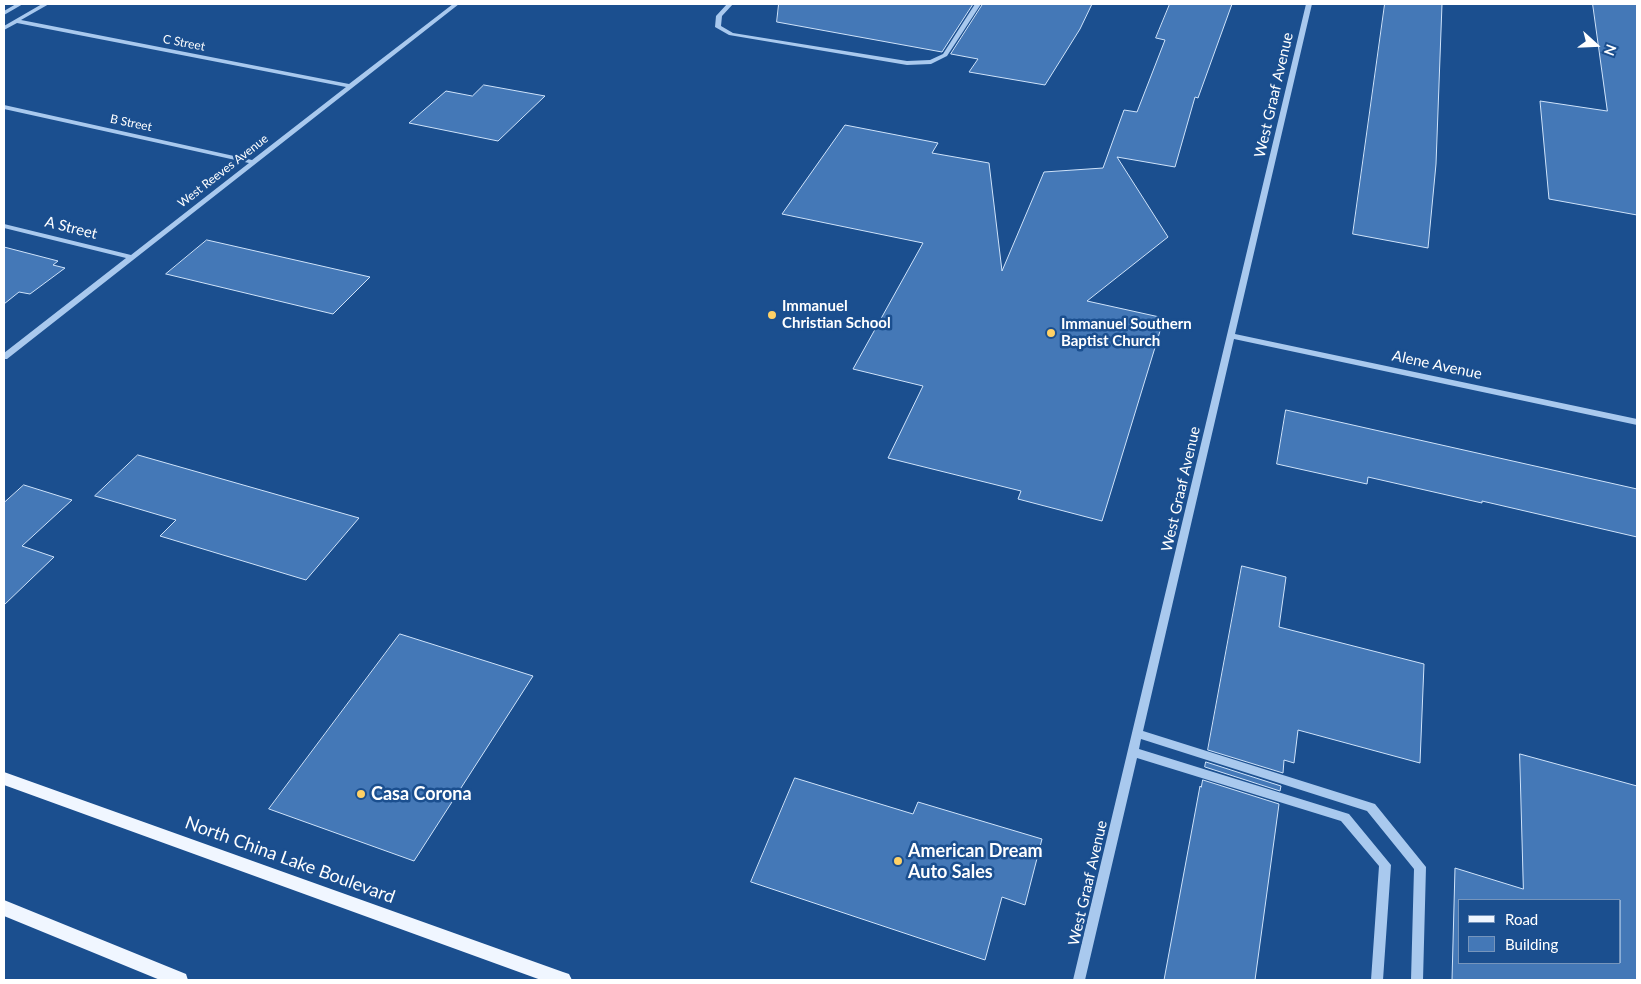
<!DOCTYPE html>
<html>
<head>
<meta charset="utf-8">
<style>
	body { margin:0 }
	#map { position:relative; width:1641px; height:984px; overflow:hidden; background:#1b4f8f; font-family:Lato,sans-serif }
	canvas { display:block }
	.frame { position:absolute; inset:0; border:5px solid #fff; pointer-events:none }
	.legend { position:absolute; left:1458px; top:899px; width:162px; height:65px; box-sizing:border-box; background:#1b4f8f; border:1px solid #7695bc; margin:0; padding:6px 9px; list-style:none; font-size:15px; color:#fff }
	.legend li { display:flex; align-items:center; gap:10px; height:25px }
	.legend b { width:25px; border:1px solid #7695bc }
	.north { position:absolute; left:1571px; top:20px; width:50px; height:50px; -webkit-text-stroke:4px #1b4f8f; paint-order:stroke; rotate:110deg; font-size:14px; font-weight:700; line-height:20px; text-align:center; color:#fff }
	.north::after { content:''; display:block; margin:auto; width:18px; height:22px; background:#fff; clip-path:polygon(50% 0,100% 100%,50% 72%,0 100%) }
</style>
</head>
<body>
<div id="map">
<canvas width="1641" height="984"></canvas>
<div class="frame"></div>
<ul class="legend">
<li><b style="height:6px;background:#f0f6ff"></b>Road</li>
<li><b style="height:14px;background:#4478b7"></b>Building</li>
</ul>
<div class="north">N</div>
</div>
<script>
const ctx = document.querySelector('canvas').getContext('2d');
ctx.lineJoin = 'round';
function fill(path, color) {
  ctx.fillStyle = color;
  ctx.fill(path, 'evenodd');
}
function stroke(path, color, width, dash) {
  ctx.strokeStyle = color;
  ctx.lineWidth = width;
  ctx.lineCap = dash ? 'butt' : 'round';
  ctx.setLineDash(dash || []);
  ctx.stroke(path);
}
function label(font, color, halo, rows, align = 'center') {
  ctx.font = font + ' Lato,sans-serif';
  ctx.lineWidth = 5;
  ctx.setLineDash([]);
  ctx.textBaseline = 'middle';
  ctx.strokeStyle = halo;
  ctx.fillStyle = color;
  for (const [text, x, y, turn = 0] of rows) {
    ctx.save();
    ctx.translate(x, y);
    ctx.rotate((+turn || 0) * Math.PI / 180);
    ctx.textAlign = isNaN(turn) ? turn : align;
    if (halo) ctx.strokeText(text, 0, 0);
    ctx.fillText(text, 0, 0);
    ctx.restore();
  }
}
const building = new Path2D(`
	M 779,4 L 973,4 L 942,52 L 777,22 Z
	M 983,4 L 1092,4 L 1080,29 L 1045,85 L 969,72 L 978,59 L 951,54 Z
	M 1170,4 L 1232,4 L 1198,98 L 1195,97 L 1175,167 L 1117,157 L 1168,237 L 1087,301 L 1164,318 L 1102,521 L 1018,499 L 1021,491 L 888,458 L 923,386 L 853,369 L 923,243 L 782,214 L 845,125 L 938,143 L 932,153 L 989,163 L 1002,271 L 1044,172 L 1103,168 L 1124,110 L 1137,112 L 1165,40 L 1156,38 Z
	M 1385,4 L 1442,4 L 1436,164 L 1428,248 L 1353,234 Z
	M 1593,4 L 1637,4 L 1637,215 L 1549,199 L 1540,101 L 1607,111 Z
	M 484,85 L 545,96 L 498,141 L 409,123 L 446,91 L 472,96 Z
	M 207,240 L 370,277 L 333,314 L 166,274 Z
	M 4,247 L 58,261 L 53,265 L 65,268 L 30,294 L 19,292 L 4,304 Z
	M 1286,410 L 1637,489 L 1637,537 L 1482,501 L 1482,503 L 1368,477 L 1367,484 L 1277,464 Z
	M 138,455 L 359,518 L 306,580 L 160,536 L 176,520 L 95,496 Z
	M 24,485 L 72,500 L 22,546 L 54,557 L 4,605 L 4,503 Z
	M 1242,566 L 1286,577 L 1279,627 L 1424,664 L 1420,763 L 1298,730 L 1294,763 L 1284,760 L 1283,773 L 1208,750 Z
	M 400,634 L 533,676 L 414,861 L 269,809 Z
	M 1520,754 L 1637,786 L 1637,980 L 1452,980 L 1455,868 L 1523,889 ZM 1460,900 L 1620,900 L 1620,963 L 1460,963 Z
	M 1206,762 L 1281,786 L 1280,791 L 1205,767 Z
	M 795,778 L 913,814 L 918,802 L 1042,839 L 1025,905 L 1002,897 L 985,960 L 751,882 Z
	M 1203,780 L 1279,804 L 1255,980 L 1164,980 L 1200,786 L 1201,787 Z`);
const minor = new Path2D(`
	M 16,4 L 23,4 L 4,15 L 4,11 Z
	M 42,4 L 49,4 L 21,20 L 349,84 L 453,4 L 459,4 L 7,359 L 4,359 L 4,353 L 126,258 L 4,228 L 4,224 L 131,255 L 249,163 L 4,109 L 4,105 L 252,160 L 346,87 L 17,23 L 4,30 L 4,26 Z
	M 727,4 L 733,4 L 722,16 L 721,26 L 733,33 L 907,61 L 930,60 L 943,54 L 975,4 L 981,4 L 947,56 L 931,64 L 907,65 L 729,35 L 715,27 L 716,16 Z
	M 1306,4 L 1312,4 L 1235,334 L 1637,419 L 1637,425 L 1234,339 L 1143,731 L 1375,804 L 1426,867 L 1423,980 L 1411,980 L 1414,869 L 1367,811 L 1141,739 L 1139,749 L 1349,814 L 1391,865 L 1383,980 L 1371,980 L 1379,866 L 1341,821 L 1137,758 L 1085,980 L 1073,980 Z`);
const major = new Path2D(`
	M 4,772 L 563,972 L 569,974 L 572,980 L 541,980 L 4,785 Z
	M 4,900 L 186,974 L 188,980 L 160,980 L 4,916 Z`);
const markers = [
	[772,315,5,"#ffd166"],
	[1051,333,5,"#ffd166"],
	[361,794,5,"#ffd166"],
	[898,861,5,"#ffd166"]
];
const farStreetnames = [
	["C Street",184,43,11],
	["B Street",131,123,12],
	["West Reeves Avenue",223,171,-38]
];
const streetNames = [
	["West Graaf Avenue",1274,95,-77],
	["A Street",71,228,14],
	["Alene Avenue",1437,365,12],
	["West Graaf Avenue",1181,489,-77],
	["West Graaf Avenue",1088,883,-77]
];
const poiNames = [
	["Immanuel",782,306],
	["Christian School",782,323],
	["Immanuel Southern",1061,324],
	["Baptist Church",1061,341]
];
const nearPoinames = [
	["Casa Corona",371,794],
	["American Dream",908,851],
	["Auto Sales",908,872]
];
const nearStreetnames = [
	["North China Lake Boulevard",290,860,20]
];
fill(building, '#4478b7');
stroke(building, '#cfe3fa', 1);
fill(minor, '#a9c9ee');
fill(major, '#f0f6ff');
for (const [x, y, r, color] of markers) {
  const dot = new Path2D();
  dot.arc(x, y, r, 0, 2 * Math.PI);
  ctx.fillStyle = color;
  ctx.fill(dot);
  stroke(dot, '#1b4f8f', 2);
}
label('12px', '#fff', '#1b4f8f', farStreetnames);
label('15px', '#fff', '#1b4f8f', streetNames);
label('bold 15px', '#fff', '#1b4f8f', poiNames, 'left');
label('bold 18px', '#fff', '#1b4f8f', nearPoinames, 'left');
label('18px', '#fff', '#1b4f8f', nearStreetnames);
</script>
</body>
</html>
